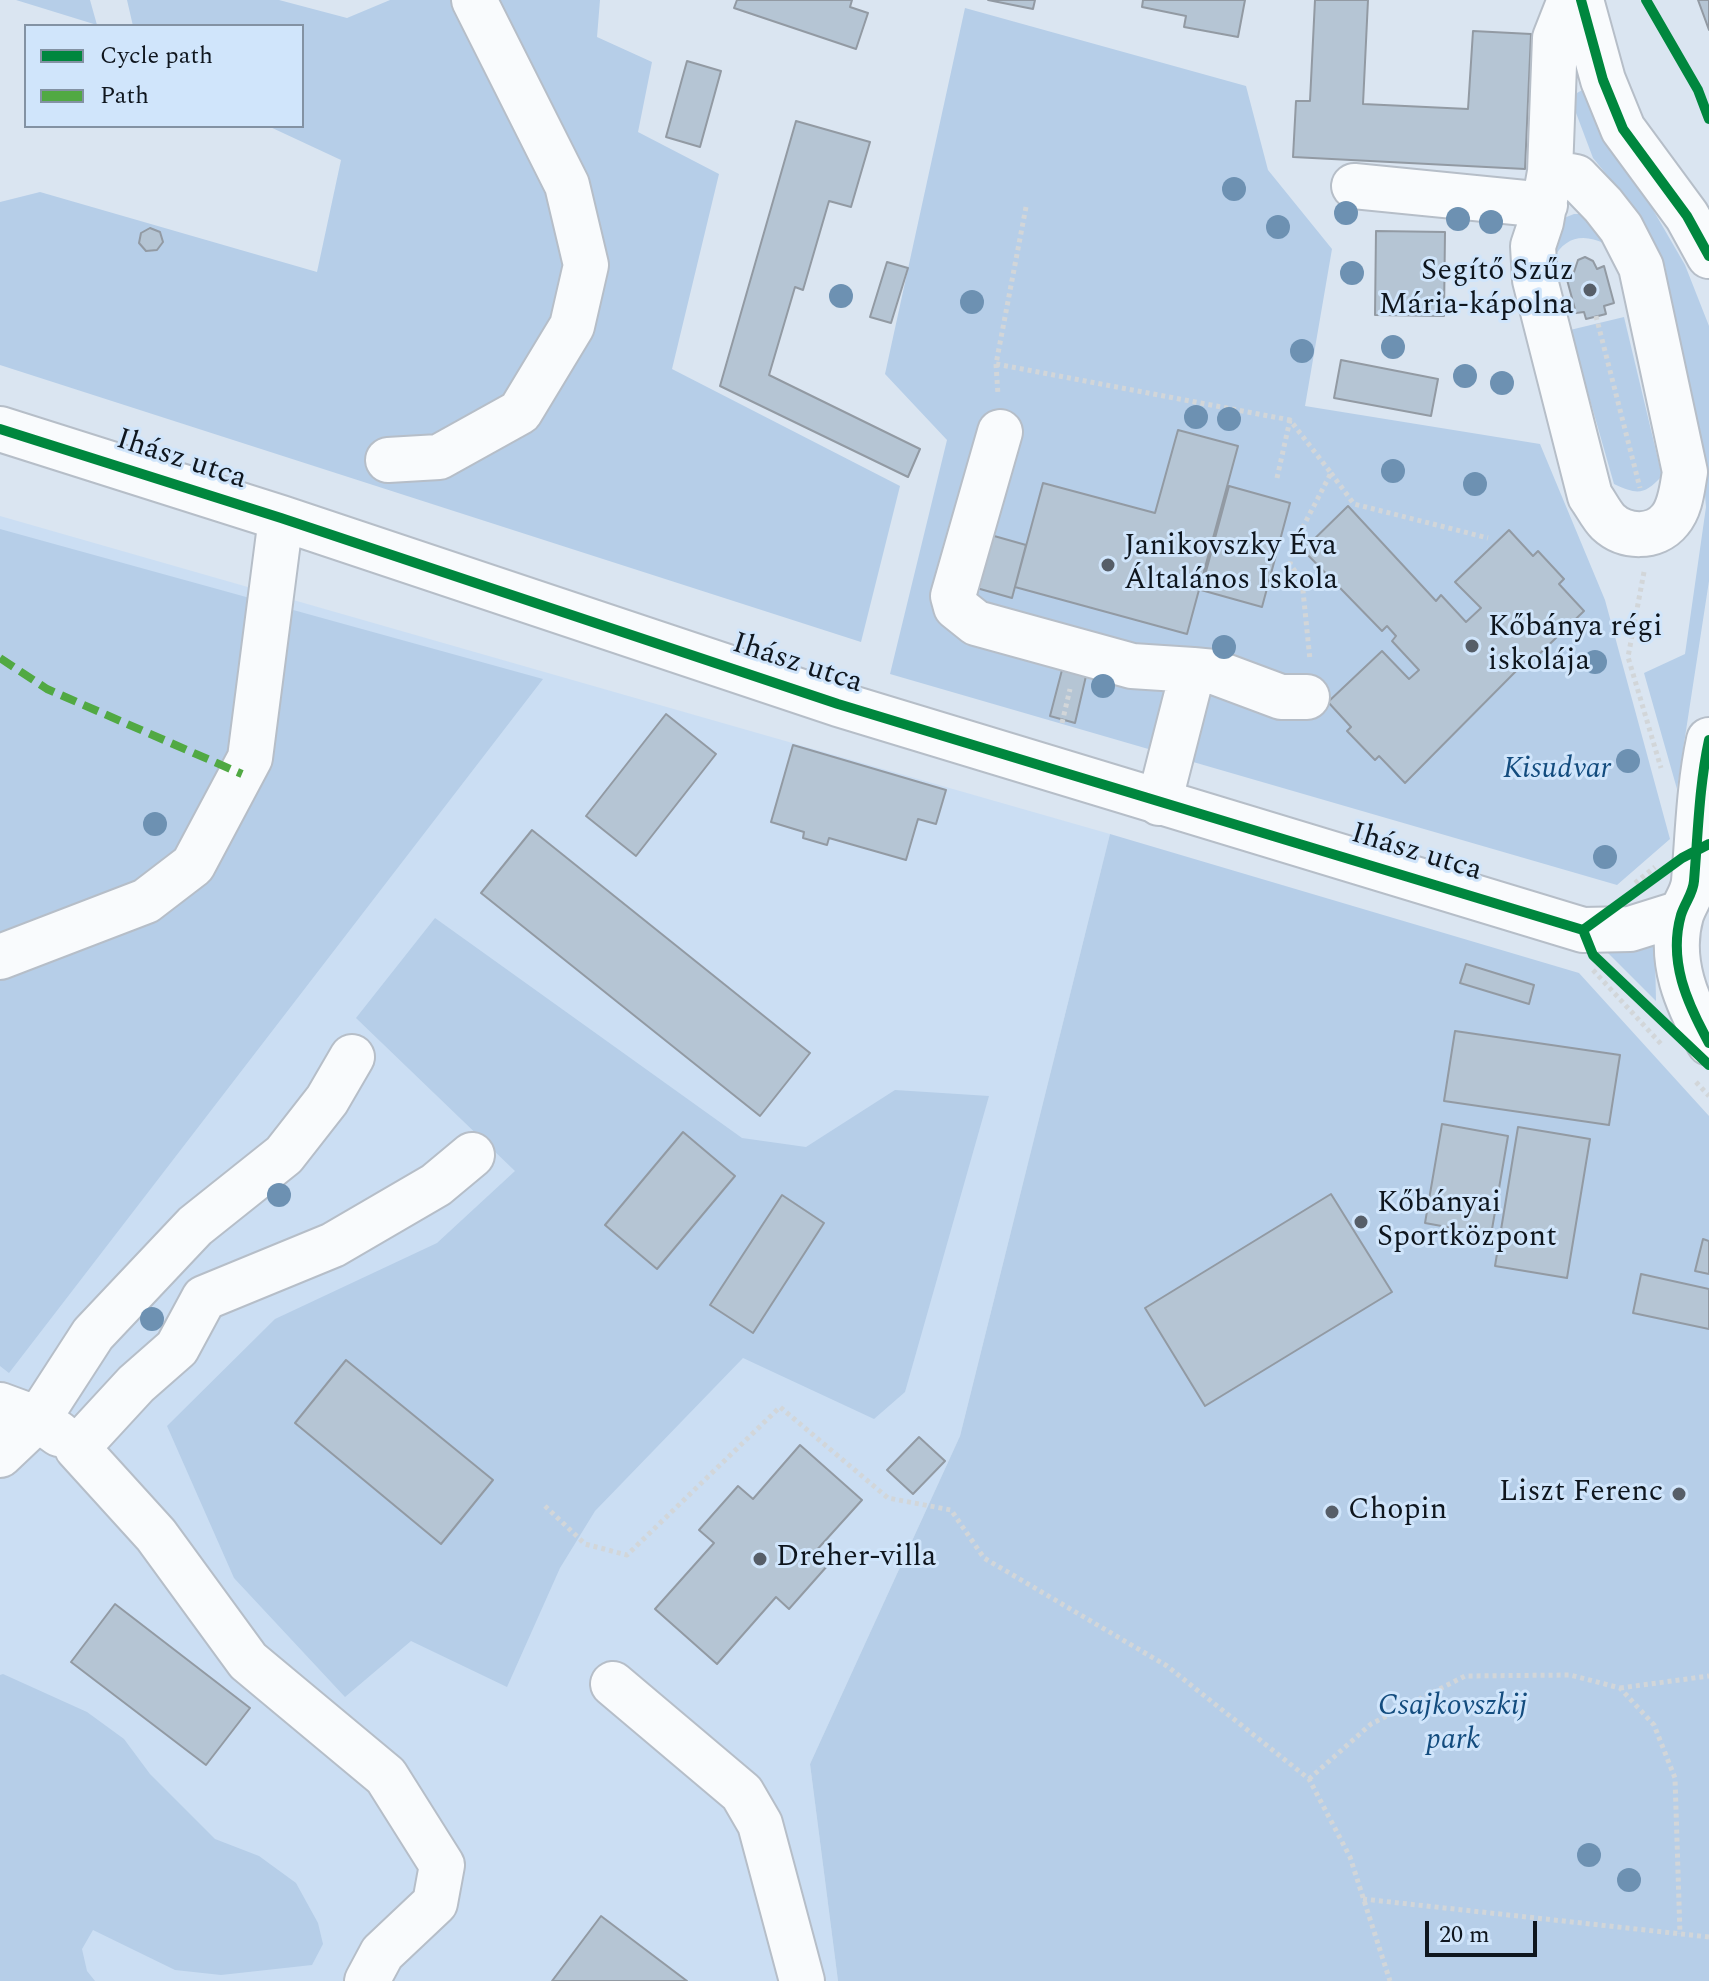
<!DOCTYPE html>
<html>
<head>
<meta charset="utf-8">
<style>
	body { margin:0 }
	#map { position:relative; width:1709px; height:1981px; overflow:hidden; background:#dae5f1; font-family:Spectral,serif }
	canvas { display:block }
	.legend { position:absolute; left:24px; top:24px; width:280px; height:104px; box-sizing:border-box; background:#d0e5fb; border:2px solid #8392a3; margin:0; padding:10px 14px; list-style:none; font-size:24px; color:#0f161e }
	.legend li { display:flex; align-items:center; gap:16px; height:40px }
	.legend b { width:40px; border:2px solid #8392a3 }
	.scale { position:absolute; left:1425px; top:1921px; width:112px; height:36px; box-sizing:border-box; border:4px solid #0f161e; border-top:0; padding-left:10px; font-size:24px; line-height:28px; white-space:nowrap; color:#0f161e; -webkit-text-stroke:6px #d0e5fb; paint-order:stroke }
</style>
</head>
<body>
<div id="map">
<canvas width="1709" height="1981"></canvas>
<ul class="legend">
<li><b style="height:10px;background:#00873e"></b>Cycle path</li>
<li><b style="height:10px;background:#51a943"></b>Path</li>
</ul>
<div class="scale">20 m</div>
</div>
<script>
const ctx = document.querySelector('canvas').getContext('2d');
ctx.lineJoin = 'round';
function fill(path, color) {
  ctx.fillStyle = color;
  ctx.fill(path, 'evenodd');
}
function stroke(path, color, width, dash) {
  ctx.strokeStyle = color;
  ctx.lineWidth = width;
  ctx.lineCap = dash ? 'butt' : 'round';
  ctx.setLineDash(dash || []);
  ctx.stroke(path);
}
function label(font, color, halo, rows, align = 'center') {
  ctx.font = font + ' Spectral,serif';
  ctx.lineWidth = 6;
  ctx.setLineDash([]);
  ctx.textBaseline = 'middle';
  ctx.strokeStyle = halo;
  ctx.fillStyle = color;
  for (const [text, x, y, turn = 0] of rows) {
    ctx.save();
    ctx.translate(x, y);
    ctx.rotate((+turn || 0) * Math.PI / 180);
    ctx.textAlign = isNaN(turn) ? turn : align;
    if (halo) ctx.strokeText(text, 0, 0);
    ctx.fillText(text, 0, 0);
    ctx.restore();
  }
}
const built = new Path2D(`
	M 0,516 L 1110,834 L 960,1436 L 810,1764 L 838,1981 L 0,1981 Z`);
const green = new Path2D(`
	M 16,0 L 90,0 L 97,25 Z
	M 127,0 L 279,0 L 347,18 L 390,0 L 600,0 L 597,37 L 652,62 L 638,132 L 719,174 L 672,369 L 900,486 L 861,642 L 0,365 L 0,202 L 40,192 L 317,272 L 341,160 L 268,126 L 302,126 L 302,26 L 133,26 Z
	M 965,8 L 1246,86 L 1268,170 L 1332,249 L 1305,406 L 1540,444 L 1605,600 L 1670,839 L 1617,885 L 890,674 L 947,440 L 885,374 Z
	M 1584,89 L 1610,150 L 1652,208 L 1685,265 L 1709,326 L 1709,581 L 1677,789 L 1644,673 L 1685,654 L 1706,507 L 1703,470 L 1665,266 L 1630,203 L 1593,158 L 1570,97 Z
	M 1574,214 L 1588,214 L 1605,244 C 1583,233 1565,237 1553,259 L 1559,220 Z
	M 1624,317 L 1662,476 C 1644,495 1638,495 1614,484 L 1570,330 Z
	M 0,529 L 543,679 L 9,1373 L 0,1366 Z
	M 1110,834 L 1579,973 L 1709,1116 L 1709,1981 L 838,1981 L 810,1764 L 960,1436 Z
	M 435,918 L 742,1138 L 806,1147 L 895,1090 L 989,1096 L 905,1392 L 874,1419 L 743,1358 L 595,1511 L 560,1568 L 507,1687 L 411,1641 L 345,1697 L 234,1578 L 167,1426 L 275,1319 L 437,1243 L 515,1171 L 356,1018 Z
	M 1662,932 L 1655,953 L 1656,1001 L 1606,951 Z
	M 3,1674 L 87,1712 L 124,1739 L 150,1774 L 215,1839 L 259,1856 L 296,1883 L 318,1923 L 323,1944 L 312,1965 L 221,1975 L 175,1970 L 93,1930 L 82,1949 L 87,1971 L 95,1981 L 0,1981 L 0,1675 Z`);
const building = new Path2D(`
	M 737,0 L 852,0 L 850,7 L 868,13 L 856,49 L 734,8 Z
	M 988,0 L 1035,0 L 1033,9 Z
	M 1143,0 L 1245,0 L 1238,37 L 1184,27 L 1186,16 L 1142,7 Z
	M 1315,0 L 1368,0 L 1363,104 L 1468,109 L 1473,31 L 1531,34 L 1525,169 L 1293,157 L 1296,101 L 1310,101 Z
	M 1698,0 L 1709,0 L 1709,30 Z
	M 687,61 L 721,71 L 700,147 L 666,137 Z
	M 796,121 L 870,142 L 851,207 L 829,201 L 803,290 L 795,287 L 769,375 L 920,449 L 908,477 L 720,386 Z
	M 150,228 L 160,232 L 163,242 L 157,250 L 146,251 L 139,243 L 141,233 Z
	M 1376,231 L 1445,232 L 1444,316 L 1375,315 Z
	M 1585,257 L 1593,261 L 1597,269 L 1604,266 L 1614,303 L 1604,306 L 1606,314 L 1586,319 L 1584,312 L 1576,313 L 1566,276 L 1573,275 L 1578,260 Z
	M 887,262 L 908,268 L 891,323 L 870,317 Z
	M 1341,360 L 1438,379 L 1431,416 L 1334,398 Z
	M 1178,430 L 1238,446 L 1187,634 L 1015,587 L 1043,483 L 1155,513 Z
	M 1229,486 L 1290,503 L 1262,607 L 1201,590 Z
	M 1348,506 L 1436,601 L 1441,595 L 1466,622 L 1481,608 L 1455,582 L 1509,530 L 1533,556 L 1538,551 L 1564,579 L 1559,584 L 1584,611 L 1531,662 L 1529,658 L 1405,783 L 1379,756 L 1375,760 L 1347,731 L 1351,727 L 1328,702 L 1382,651 L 1409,679 L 1419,670 L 1392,641 L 1396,636 L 1387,626 L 1382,631 L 1303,550 Z
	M 980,532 L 1026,545 L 1012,598 L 966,585 Z
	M 1062,670 L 1086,676 L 1075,723 L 1050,716 Z
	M 666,714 L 716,754 L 636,856 L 586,816 Z
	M 793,745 L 946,790 L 936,824 L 918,819 L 906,860 L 829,838 L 827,845 L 803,838 L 804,832 L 771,822 Z
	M 532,830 L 810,1053 L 760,1116 L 481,893 Z
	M 1466,964 L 1534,985 L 1529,1004 L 1460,983 Z
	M 1455,1031 L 1620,1055 L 1609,1125 L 1444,1101 Z
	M 1442,1124 L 1508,1136 L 1491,1235 L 1425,1223 Z
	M 1518,1127 L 1590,1139 L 1567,1278 L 1495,1266 Z
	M 683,1132 L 735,1176 L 657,1269 L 605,1225 Z
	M 1331,1194 L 1392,1292 L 1205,1406 L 1145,1308 Z
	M 782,1195 L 824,1223 L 753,1333 L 710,1305 Z
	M 1703,1239 L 1709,1241 L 1709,1274 L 1695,1271 Z
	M 1641,1274 L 1709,1289 L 1709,1329 L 1633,1313 Z
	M 346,1360 L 493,1480 L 441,1544 L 295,1423 Z
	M 919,1437 L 945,1461 L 913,1494 L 887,1470 Z
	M 800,1445 L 862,1500 L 814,1553 L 828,1565 L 789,1609 L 776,1597 L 717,1664 L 655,1609 L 714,1543 L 699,1530 L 738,1486 L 753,1499 Z
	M 115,1604 L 250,1708 L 206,1765 L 71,1662 Z
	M 601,1916 L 687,1981 L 552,1981 Z`);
const path = new Path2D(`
	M 1026,207 L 996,364 L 1290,420 L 1331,473 L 1293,546 L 1290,564 L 1302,581 L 1310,660
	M 1596,316 L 1640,488
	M 996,364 L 998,395
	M 1331,473 L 1354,504 L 1488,538
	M 1277,478 L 1290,420
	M 1644,572 L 1628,657 L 1661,768
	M 1062,723 L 1070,689
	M 1635,883 L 1655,867
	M 1593,970 L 1662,1045
	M 1696,1082 L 1709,1096
	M 545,1506 L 585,1544 L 627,1555 L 780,1407 L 888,1498 L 951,1510 L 984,1558 L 1167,1666 L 1309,1779 L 1350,1857 L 1390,1981
	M 1620,1688 L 1709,1676
	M 1309,1779 L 1371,1724 L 1465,1676 L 1570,1675 L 1620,1688 L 1654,1725 L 1675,1778 L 1680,1934
	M 1363,1899 L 1709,1937`);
const minor = new Path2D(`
	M 1581,0 L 1603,80 L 1623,129 L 1687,216 L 1709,256
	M 1550,172 L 1576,177 L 1603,205 L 1621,228 L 1641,267 L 1685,472 C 1682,488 1681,507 1670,520 C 1655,539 1625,538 1608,522 C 1601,515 1596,504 1590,496 L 1535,280 L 1533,246 L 1541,222 L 1550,172 L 1555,38 L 1570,0
	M 1354,186 L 1545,205
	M 0,429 L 281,518 L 838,704 L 1583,930 L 1630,929 L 1681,913
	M 1000,432 L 953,596 L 956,607 L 976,623 L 1132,666 L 1193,670
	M 388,460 L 439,457 L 520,412 L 572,326 L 586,265 L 567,185 L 474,0
	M 1709,740 C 1699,786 1698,834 1694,881 C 1693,894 1685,902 1681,915 C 1668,961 1687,1003 1709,1043
	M 1159,803 L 1193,670 L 1214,672 L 1281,697 L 1307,697
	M 0,957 L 146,901 L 193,865 L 250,758 L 281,518
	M 0,1405 L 38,1419 L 59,1434
	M 0,1455 L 38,1419 L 93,1334 L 195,1226 L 284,1155 L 327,1100 L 352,1057
	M 613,1684 L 742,1793 L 760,1824 L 802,1981
	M 367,1981 L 382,1953 L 435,1903 L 442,1865 L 386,1776 L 248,1661 L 156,1535 L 77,1448 L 136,1384 L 177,1348 L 204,1298 L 333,1245 L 436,1185 L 472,1155`);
const quiet = new Path2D(`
	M 0,658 L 47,689 L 242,774`);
const cycleway = new Path2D(`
	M 1581,0 L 1603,80 L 1623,129 L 1687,216 L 1709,256
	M 1646,0 L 1698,90 L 1709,119
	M 0,429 L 281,518 L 838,704 L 1583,930
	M 1709,740 C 1699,786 1698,834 1694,881 C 1693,894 1685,902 1681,915 C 1668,961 1687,1003 1709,1043
	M 1709,844 L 1682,858 L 1583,930 L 1593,955 L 1709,1065`);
const trees = [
	[1234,189],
	[1346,213],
	[1458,219],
	[1491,222],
	[1278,227],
	[1352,273],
	[841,296],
	[972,302],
	[1393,347],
	[1302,351],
	[1465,376],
	[1502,383],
	[1196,417],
	[1229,419],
	[1393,471],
	[1475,484],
	[1224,647],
	[1595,662],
	[1103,686],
	[1628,761],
	[155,824],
	[1605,857],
	[279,1195],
	[152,1319],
	[1589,1855],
	[1629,1880]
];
const markers = [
	[1590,290,8,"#565e68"],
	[1108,565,8,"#565e68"],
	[1472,646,8,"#565e68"],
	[1361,1222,8,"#565e68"],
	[1679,1494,8,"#565e68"],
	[1332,1512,8,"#565e68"],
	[760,1559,8,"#565e68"]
];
const poiNames = [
	["Segítő Szűz",1574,273,"right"],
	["Mária-kápolna",1574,307,"right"],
	["Janikovszky Éva",1124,548],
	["Általános Iskola",1124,582],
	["Kőbánya régi",1488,629],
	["iskolája",1488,663],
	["Kőbányai",1377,1205],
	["Sportközpont",1377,1239],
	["Liszt Ferenc",1663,1494,"right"],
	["Chopin",1348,1512],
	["Dreher-villa",776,1559]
];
const streetNames = [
	["Ihász utca",181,461,18],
	["Ihász utca",797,665,18],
	["Ihász utca",1416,854,17]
];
const parkNames = [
	["Kisudvar",1557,771],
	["Csajkovszkij",1453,1708],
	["park",1453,1742]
];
fill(built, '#cbdef3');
fill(green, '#b6cee8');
fill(building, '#b5c5d4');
stroke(building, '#929aa3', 2);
stroke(minor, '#b6bec8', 48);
stroke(path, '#d2d6d9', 5, [4, 4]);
stroke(minor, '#f9fbfd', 44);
stroke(quiet, '#51a943', 8, [16, 8]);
stroke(cycleway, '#00873e', 10);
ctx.fillStyle = '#6d91b2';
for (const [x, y] of trees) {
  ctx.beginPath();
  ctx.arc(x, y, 12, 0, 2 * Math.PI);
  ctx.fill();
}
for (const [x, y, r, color] of markers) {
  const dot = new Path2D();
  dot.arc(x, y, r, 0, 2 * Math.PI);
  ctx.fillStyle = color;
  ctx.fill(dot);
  stroke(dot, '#d0e5fb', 3);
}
label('30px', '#0f161e', '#d0e5fb', poiNames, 'left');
label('30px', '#0f161e', '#d0e5fb', streetNames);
label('italic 30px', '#134c7e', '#d0e5fb', parkNames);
</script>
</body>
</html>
